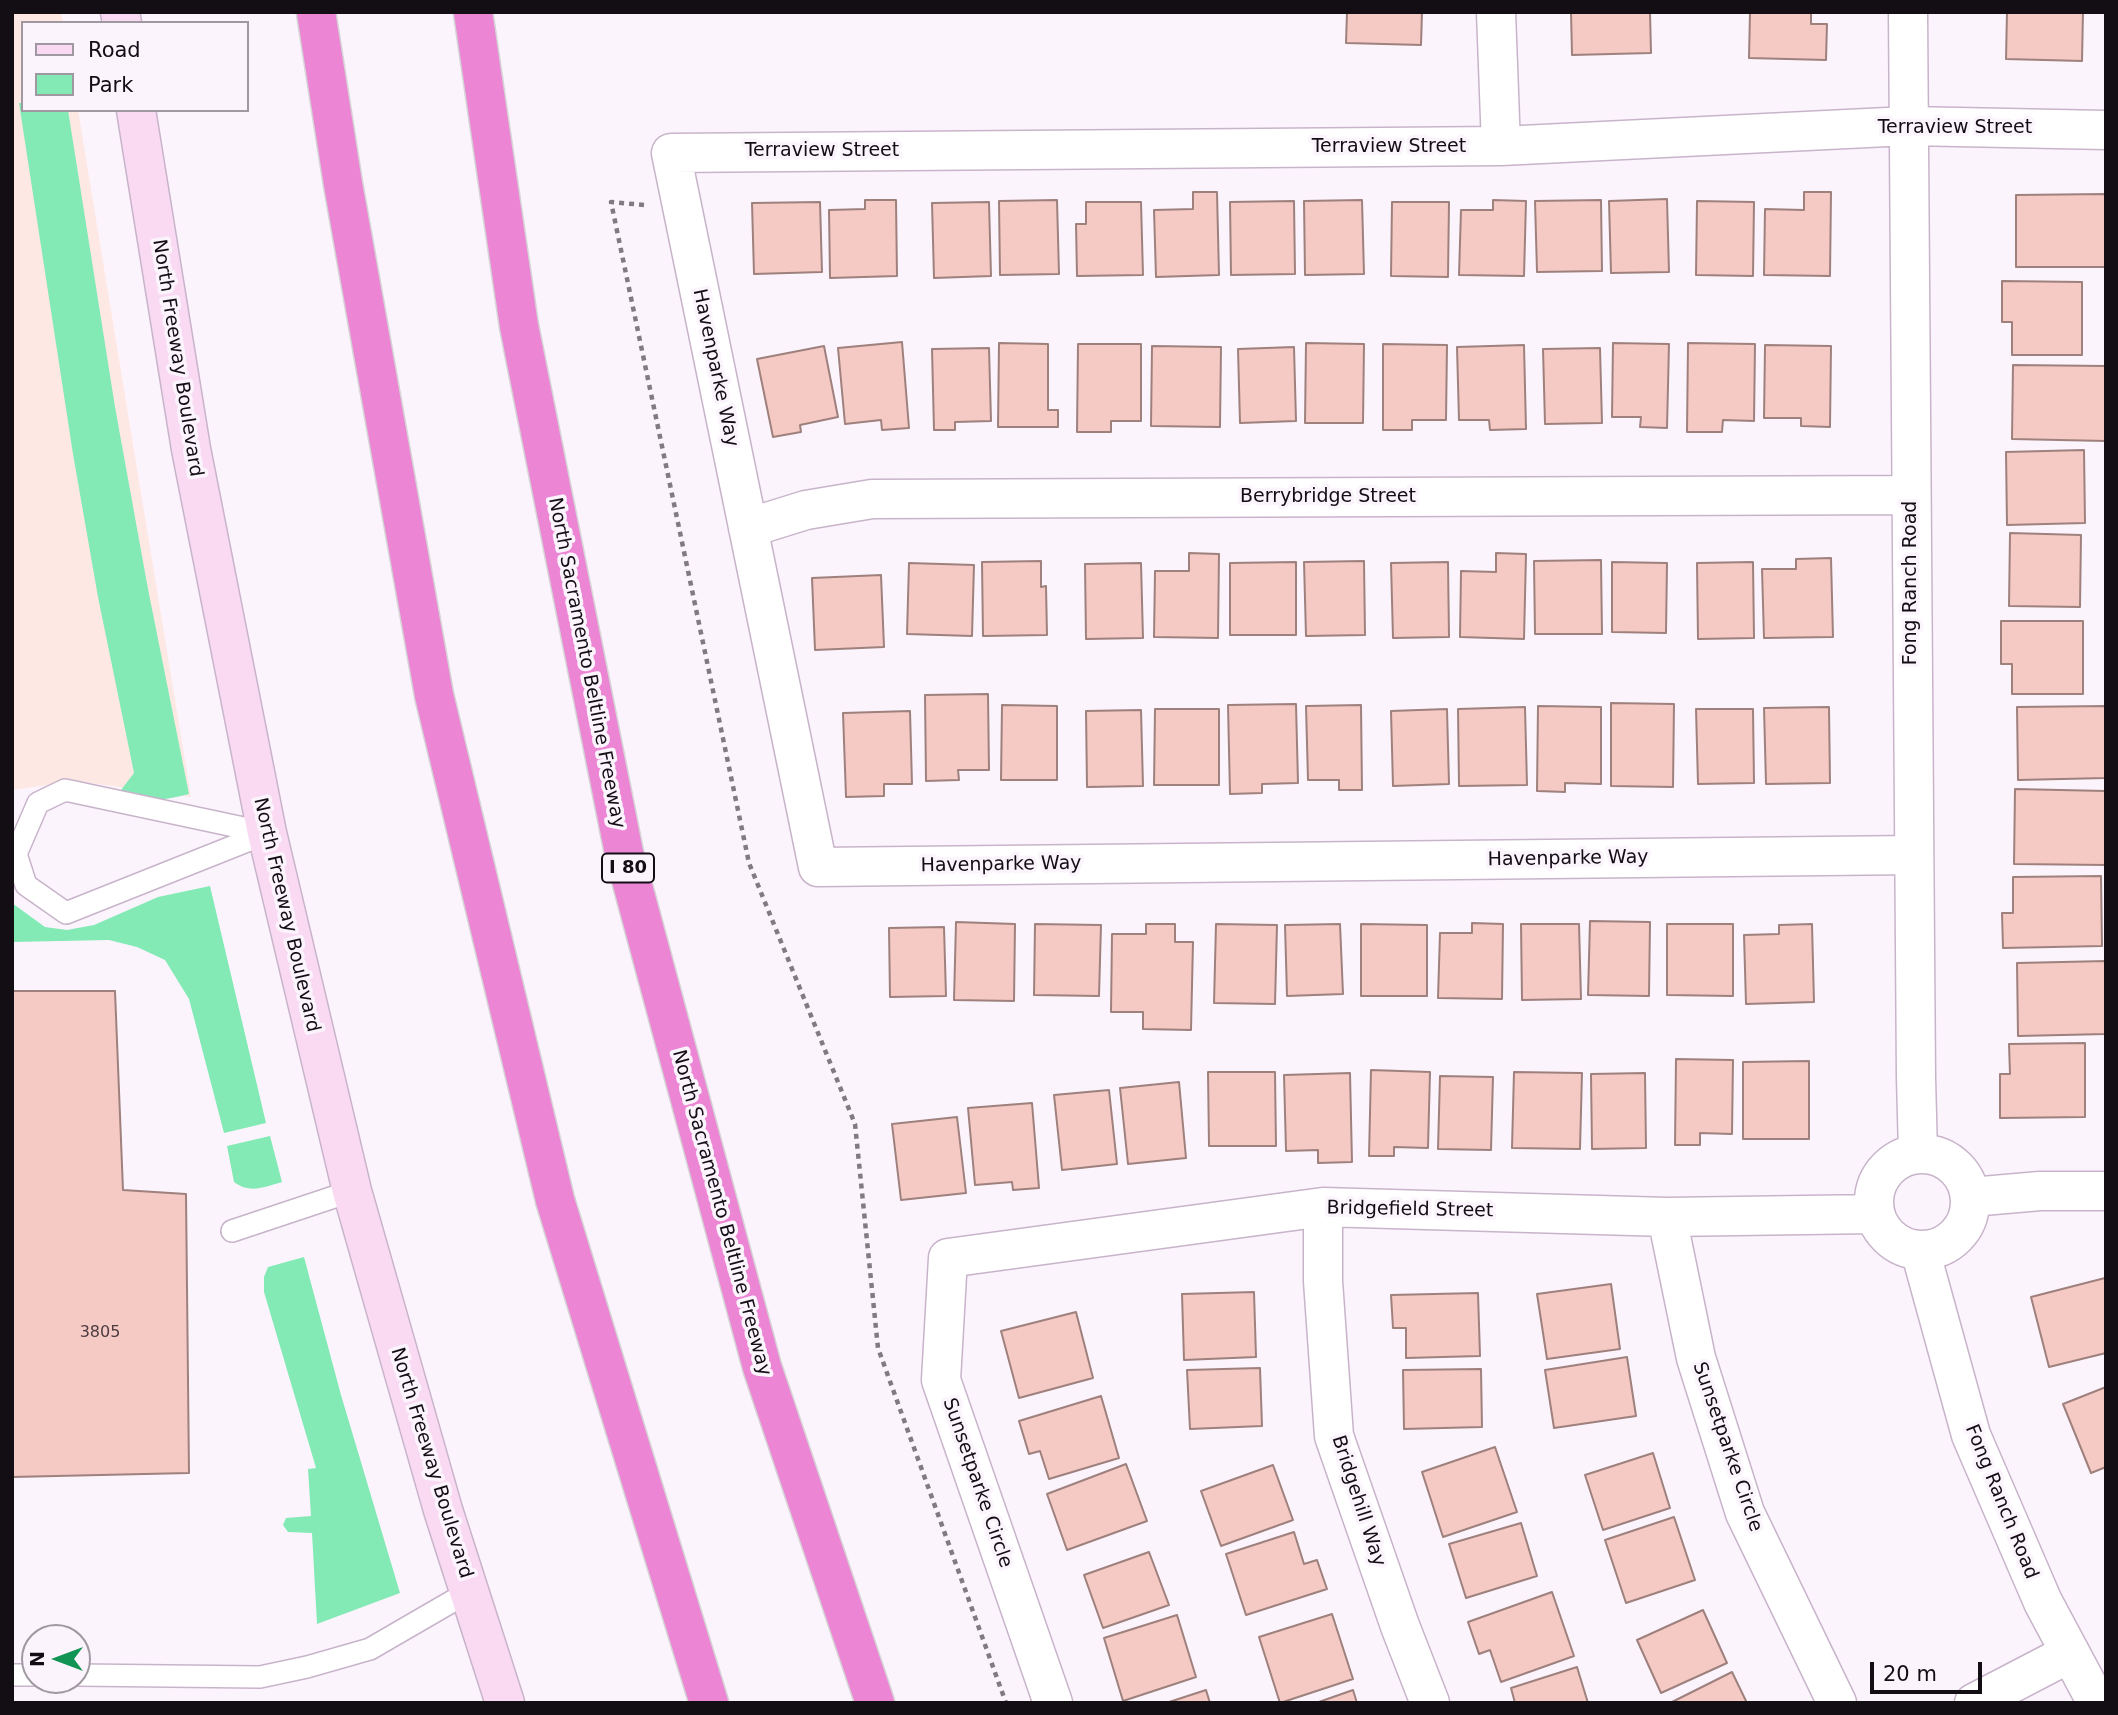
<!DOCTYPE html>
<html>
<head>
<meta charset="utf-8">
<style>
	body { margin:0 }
	#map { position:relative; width:2118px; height:1715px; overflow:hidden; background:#fcf4fd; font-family:"DejaVu Sans",sans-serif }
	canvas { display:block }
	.frame { position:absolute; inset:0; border:14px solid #130d14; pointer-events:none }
	.legend { position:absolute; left:21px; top:21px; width:228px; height:91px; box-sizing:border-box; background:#fcf4fd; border:2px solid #9f98a0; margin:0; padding:9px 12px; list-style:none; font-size:21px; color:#130d14 }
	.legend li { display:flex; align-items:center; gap:14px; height:35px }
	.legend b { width:35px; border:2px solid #9f98a0 }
	.north { position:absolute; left:21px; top:1624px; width:70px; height:70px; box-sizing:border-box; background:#fcf4fd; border:2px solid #9f98a0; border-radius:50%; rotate:270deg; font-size:19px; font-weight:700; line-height:28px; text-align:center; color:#130d14 }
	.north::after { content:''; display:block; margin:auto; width:24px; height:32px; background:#129554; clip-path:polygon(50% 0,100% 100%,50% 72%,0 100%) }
	.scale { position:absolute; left:1870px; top:1662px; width:112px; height:32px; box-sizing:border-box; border:4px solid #130d14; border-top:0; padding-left:9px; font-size:21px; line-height:24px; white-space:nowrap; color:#130d14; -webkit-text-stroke:5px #fcf4fd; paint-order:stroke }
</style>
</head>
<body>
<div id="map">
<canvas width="2118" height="1715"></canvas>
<div class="frame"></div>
<ul class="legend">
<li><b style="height:9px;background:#f9daf2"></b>Road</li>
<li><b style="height:19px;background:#83eab5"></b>Park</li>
</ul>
<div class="north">N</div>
<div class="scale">20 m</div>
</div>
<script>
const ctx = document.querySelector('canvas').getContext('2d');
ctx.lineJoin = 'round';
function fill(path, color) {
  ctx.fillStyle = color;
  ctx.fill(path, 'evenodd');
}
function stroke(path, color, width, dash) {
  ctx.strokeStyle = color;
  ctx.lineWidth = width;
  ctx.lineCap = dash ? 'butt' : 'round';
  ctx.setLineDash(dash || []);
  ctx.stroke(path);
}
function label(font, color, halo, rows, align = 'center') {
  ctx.font = font + ' "DejaVu Sans",sans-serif';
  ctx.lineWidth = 7;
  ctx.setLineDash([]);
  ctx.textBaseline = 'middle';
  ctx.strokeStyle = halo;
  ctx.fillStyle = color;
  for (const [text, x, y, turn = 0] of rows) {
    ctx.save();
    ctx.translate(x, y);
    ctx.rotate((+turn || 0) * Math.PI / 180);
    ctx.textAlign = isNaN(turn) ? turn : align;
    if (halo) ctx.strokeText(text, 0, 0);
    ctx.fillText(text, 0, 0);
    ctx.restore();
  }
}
const commercial = new Path2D(`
	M 12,12 L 61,12 L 63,23 L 23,23 L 23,110 L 78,110 L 191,797 L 76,781 L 12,790 Z`);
const green = new Path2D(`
	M 19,103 L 23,103 L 23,110 L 68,110 L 115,407 L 148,589 L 189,794 C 166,800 141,805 121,790 L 134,773 L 98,597 L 73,454 Z
	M 210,886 L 266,1123 L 224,1133 L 189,999 L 165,960 L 137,947 L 109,940 L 12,942 L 12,903 L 45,927 L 67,930 L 94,925 L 158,897 Z
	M 270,1136 L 282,1182 C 264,1187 250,1194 234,1182 L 227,1146 Z
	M 304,1257 L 341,1395 L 400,1593 L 317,1624 L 312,1533 L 288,1532 L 283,1525 L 286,1518 L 311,1516 L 308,1469 L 316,1468 L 264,1292 L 264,1277 L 268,1267 Z`);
const building = new Path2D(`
	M 1347,12 L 1422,12 L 1421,45 L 1346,43 Z
	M 1571,12 L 1650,12 L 1651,53 L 1572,55 Z
	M 1750,12 L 1811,12 L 1811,24 L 1827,24 L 1826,60 L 1749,58 Z
	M 2007,12 L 2083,12 L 2082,61 L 2006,59 Z
	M 1193,192 L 1217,192 L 1219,275 L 1156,277 L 1154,210 L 1193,209 Z
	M 1804,192 L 1831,192 L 1830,276 L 1764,275 L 1765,209 L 1804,210 Z
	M 2106,194 L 2106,267 L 2016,267 L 2016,195 Z
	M 1667,199 L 1669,272 L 1611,273 L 1609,201 Z
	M 865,200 L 896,200 L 897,276 L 830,278 L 829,210 L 865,209 Z
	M 1057,200 L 1059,274 L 1000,275 L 999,201 Z
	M 1362,200 L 1364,274 L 1305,275 L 1304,201 Z
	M 1493,200 L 1526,201 L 1524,276 L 1459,275 L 1461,210 L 1493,210 Z
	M 1601,200 L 1602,271 L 1537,272 L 1535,201 Z
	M 1294,201 L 1295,274 L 1231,275 L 1230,202 Z
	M 1697,201 L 1754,202 L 1753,276 L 1696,275 Z
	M 820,202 L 822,272 L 754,274 L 752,203 Z
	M 989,202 L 991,276 L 934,278 L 932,203 Z
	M 1086,202 L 1141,202 L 1143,275 L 1077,276 L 1076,224 L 1086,224 Z
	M 1392,202 L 1449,202 L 1448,277 L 1391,276 Z
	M 2002,281 L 2082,282 L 2082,355 L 2012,355 L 2012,322 L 2002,322 Z
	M 902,342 L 909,428 L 882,430 L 881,420 L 845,424 L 838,348 Z
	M 999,343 L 1048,344 L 1048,410 L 1058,410 L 1058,427 L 998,427 Z
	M 1306,343 L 1364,344 L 1363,423 L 1305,423 Z
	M 1613,343 L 1669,344 L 1667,428 L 1640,427 L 1641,417 L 1612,417 Z
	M 1688,343 L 1755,344 L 1754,421 L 1723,420 L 1722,432 L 1687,432 Z
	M 1078,344 L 1141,344 L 1141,421 L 1111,421 L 1111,432 L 1077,432 Z
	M 1383,344 L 1447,345 L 1446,420 L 1412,420 L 1412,430 L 1383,430 Z
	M 1524,345 L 1526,429 L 1490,430 L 1489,420 L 1459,420 L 1457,347 Z
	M 1765,345 L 1831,346 L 1830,427 L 1801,426 L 1801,418 L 1764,418 Z
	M 824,346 L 838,417 L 800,425 L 801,432 L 773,437 L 757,359 Z
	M 1152,346 L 1221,347 L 1220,427 L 1151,426 Z
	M 1294,347 L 1296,421 L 1240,423 L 1238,349 Z
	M 989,348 L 991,421 L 955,422 L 955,430 L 934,430 L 932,349 Z
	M 1600,348 L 1602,423 L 1545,424 L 1543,349 Z
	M 2013,365 L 2106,366 L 2106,441 L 2012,439 Z
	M 2084,450 L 2085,523 L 2007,525 L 2006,452 Z
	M 2010,533 L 2081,535 L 2080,607 L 2009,606 Z
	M 1189,553 L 1219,554 L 1218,638 L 1154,637 L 1155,571 L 1189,571 Z
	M 1496,553 L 1526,554 L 1524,639 L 1460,637 L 1461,571 L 1496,572 Z
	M 1831,558 L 1833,637 L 1764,638 L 1762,569 L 1796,569 L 1796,559 Z
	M 1601,560 L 1602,634 L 1535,634 L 1534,561 Z
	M 1041,561 L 1041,587 L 1046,586 L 1047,635 L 983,636 L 982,562 Z
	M 1364,561 L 1365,635 L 1306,636 L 1304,562 Z
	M 1296,562 L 1296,635 L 1230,635 L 1230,563 Z
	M 1448,562 L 1449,637 L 1393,638 L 1391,563 Z
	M 1612,562 L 1667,563 L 1666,633 L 1612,632 Z
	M 1753,562 L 1754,638 L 1698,639 L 1697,563 Z
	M 909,563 L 974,565 L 972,636 L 907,634 Z
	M 1141,563 L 1143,638 L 1086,639 L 1085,564 Z
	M 881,575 L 884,647 L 815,650 L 812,578 Z
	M 2001,621 L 2083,621 L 2083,694 L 2012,694 L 2012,664 L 2001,664 Z
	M 988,694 L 989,770 L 958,770 L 959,780 L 926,781 L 925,695 Z
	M 1611,703 L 1674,704 L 1673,787 L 1611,786 Z
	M 1296,704 L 1298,783 L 1262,784 L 1262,793 L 1230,794 L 1228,705 Z
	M 1002,705 L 1057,706 L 1057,780 L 1001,780 Z
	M 1361,705 L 1362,790 L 1339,790 L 1339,780 L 1308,780 L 1306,706 Z
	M 1538,706 L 1601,707 L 1601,784 L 1565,783 L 1565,792 L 1537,791 Z
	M 2106,706 L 2106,778 L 2018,780 L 2017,707 Z
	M 1525,707 L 1527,785 L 1459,786 L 1458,709 Z
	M 1829,707 L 1830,783 L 1766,784 L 1764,708 Z
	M 1155,709 L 1219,709 L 1219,785 L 1154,785 Z
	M 1447,709 L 1449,784 L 1393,786 L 1391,711 Z
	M 1696,709 L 1753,709 L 1754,783 L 1698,784 Z
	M 1141,710 L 1143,786 L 1087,787 L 1086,711 Z
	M 910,711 L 912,784 L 884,784 L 884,796 L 846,797 L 843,713 Z
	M 2015,789 L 2106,791 L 2106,865 L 2014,864 Z
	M 2101,876 L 2102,946 L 2003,948 L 2002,913 L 2013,913 L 2013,877 Z
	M 1590,921 L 1650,922 L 1649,996 L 1588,995 Z
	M 956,922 L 1015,924 L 1014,1001 L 954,1000 Z
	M 1472,923 L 1503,924 L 1502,999 L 1438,998 L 1440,933 L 1472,933 Z
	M 1035,924 L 1101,925 L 1099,996 L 1034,995 Z
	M 1146,924 L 1175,924 L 1175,942 L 1193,942 L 1191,1030 L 1143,1029 L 1143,1012 L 1111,1012 L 1112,934 L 1146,934 Z
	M 1216,924 L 1277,925 L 1275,1004 L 1214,1003 Z
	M 1340,924 L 1343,994 L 1287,996 L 1285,925 Z
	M 1361,924 L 1427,925 L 1427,996 L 1361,996 Z
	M 1521,924 L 1579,924 L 1581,999 L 1522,1000 Z
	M 1667,924 L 1733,924 L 1733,996 L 1667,995 Z
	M 1812,924 L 1814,1002 L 1746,1004 L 1744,935 L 1779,934 L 1779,925 Z
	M 944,927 L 946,996 L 890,997 L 889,928 Z
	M 2106,961 L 2106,1034 L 2018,1036 L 2017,963 Z
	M 12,991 L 115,991 L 123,1190 L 186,1194 L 189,1473 L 12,1477 Z
	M 2085,1043 L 2085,1117 L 2000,1118 L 2000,1074 L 2010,1074 L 2009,1044 Z
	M 1676,1059 L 1733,1060 L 1732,1134 L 1700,1133 L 1700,1145 L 1675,1145 Z
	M 1809,1061 L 1809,1139 L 1743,1139 L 1743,1062 Z
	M 1371,1070 L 1430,1072 L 1428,1148 L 1394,1147 L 1394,1156 L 1369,1156 Z
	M 1208,1072 L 1275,1072 L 1276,1146 L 1209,1146 Z
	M 1514,1072 L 1582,1073 L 1580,1149 L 1512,1148 Z
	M 1350,1073 L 1352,1162 L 1318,1163 L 1318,1150 L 1286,1151 L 1284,1075 Z
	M 1645,1073 L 1646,1148 L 1592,1149 L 1591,1074 Z
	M 1440,1076 L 1493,1077 L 1491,1150 L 1438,1149 Z
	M 1179,1082 L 1186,1158 L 1128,1164 L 1120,1088 Z
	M 1109,1090 L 1117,1164 L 1062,1170 L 1054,1095 Z
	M 1032,1103 L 1039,1188 L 1013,1190 L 1012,1182 L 975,1185 L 968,1108 Z
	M 957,1117 L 966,1193 L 901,1200 L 892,1124 Z
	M 2105,1278 L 2106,1353 L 2049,1367 L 2031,1297 Z
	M 1611,1284 L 1620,1349 L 1547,1359 L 1537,1294 Z
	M 1254,1292 L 1256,1357 L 1184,1360 L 1182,1294 Z
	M 1478,1293 L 1480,1356 L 1406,1358 L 1406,1328 L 1393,1328 L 1391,1295 Z
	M 1076,1312 L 1093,1378 L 1019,1398 L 1001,1331 Z
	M 1627,1357 L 1636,1416 L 1554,1428 L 1545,1370 Z
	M 1260,1368 L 1262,1426 L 1190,1429 L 1187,1370 Z
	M 1481,1369 L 1482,1427 L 1404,1429 L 1403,1370 Z
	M 2106,1387 L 2106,1467 L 2091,1473 L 2063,1404 Z
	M 1101,1396 L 1119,1458 L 1049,1479 L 1040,1451 L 1029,1454 L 1019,1421 Z
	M 1495,1447 L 1517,1512 L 1443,1537 L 1422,1472 Z
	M 1653,1453 L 1670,1508 L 1603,1530 L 1585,1475 Z
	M 1126,1464 L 1147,1521 L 1067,1550 L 1047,1494 Z
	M 1273,1465 L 1293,1520 L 1221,1546 L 1201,1491 Z
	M 1674,1517 L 1695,1580 L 1626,1603 L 1605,1540 Z
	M 1521,1523 L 1537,1576 L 1466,1598 L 1449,1544 Z
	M 1294,1532 L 1304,1564 L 1317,1560 L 1327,1589 L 1246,1615 L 1226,1554 Z
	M 1149,1552 L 1169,1605 L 1103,1628 L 1084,1575 Z
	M 1552,1592 L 1574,1656 L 1501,1682 L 1490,1650 L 1479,1654 L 1468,1622 Z
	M 1703,1610 L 1727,1663 L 1661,1693 L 1637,1640 Z
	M 1332,1614 L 1353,1679 L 1280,1703 L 1259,1637 Z
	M 1177,1615 L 1196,1677 L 1123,1701 L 1104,1638 Z
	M 1577,1667 L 1588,1703 L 1515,1703 L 1511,1688 Z
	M 1732,1672 L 1747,1703 L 1670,1703 Z
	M 1206,1690 L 1210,1703 L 1166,1703 Z
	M 1353,1690 L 1357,1703 L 1316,1703 Z`);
const path = new Path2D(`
	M 644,205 L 611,202 L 749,863 L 855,1124 L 878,1348 L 1006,1703`);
const lane = new Path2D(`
	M 65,790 L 267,833 L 66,913 L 26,885 L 16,854 L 38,803 Z
	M 232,1231 L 352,1191
	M 12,1675 L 35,1675
	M 77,1675 L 260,1677 L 307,1667 L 370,1649 L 470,1591`);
const street = new Path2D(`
	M 1496,12 L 1501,146
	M 1908,12 L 1916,1078 L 1918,1153
	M 748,528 L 806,510 L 872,499 L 1911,495
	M 1914,855 L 818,867 L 671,153 L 1501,146 L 1908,126 L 2106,130
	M1874 1202a48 48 0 1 1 96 0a48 48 0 1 1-96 0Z
	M 1971,1197 L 2040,1191 L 2106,1191
	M 1323,1207 L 1323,1281 L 1334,1436 L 1400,1626 L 1430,1703
	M 1667,1217 L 1696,1358 L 1745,1513 L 1837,1703
	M 1920,1250 L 1971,1435 L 2043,1602 L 2097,1703
	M 1053,1703 L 941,1380 L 948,1258 L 1323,1207 L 1667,1217 L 1875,1214
	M 1974,1703 L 2070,1653`);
const secondary = new Path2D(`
	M 120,12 L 122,23
	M 136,110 L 191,449 L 267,833 L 352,1191 L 443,1510 L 505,1703`);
const highway = new Path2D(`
	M 316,12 L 343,184 L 434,695 L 555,1200 L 709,1703
	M 473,12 L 519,326 L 624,853 L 762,1367 L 875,1703`);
const numberNames = [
	["3805",100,1333]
];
const shields = [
	[628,868,52]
];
const shieldNames = [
	["I 80",628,868]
];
const streetNames = [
	["Terraview Street",1955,128],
	["Terraview Street",1389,147],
	["Terraview Street",822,151],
	["North Freeway Boulevard",177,358,81],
	["Havenparke Way",715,368,78],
	["Berrybridge Street",1328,497],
	["Fong Ranch Road",1911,583,-90],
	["North Sacramento Beltline Freeway",586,663,79],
	["Havenparke Way",1568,859,-1],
	["Havenparke Way",1001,865,-1],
	["North Freeway Boulevard",286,915,77],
	["Bridgefield Street",1410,1210,1],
	["North Sacramento Beltline Freeway",721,1213,75],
	["Sunsetparke Circle",1727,1447,71],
	["North Freeway Boulevard",431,1463,73],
	["Sunsetparke Circle",977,1483,71],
	["Bridgehill Way",1358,1501,72],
	["Fong Ranch Road",2001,1502,68]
];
fill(commercial, '#fde8e4');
fill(green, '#83eab5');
fill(building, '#f5c9c4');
stroke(building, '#9e807d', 2);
stroke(lane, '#c8b4ca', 24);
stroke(street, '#c8b4ca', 41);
stroke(secondary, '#c8b4ca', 41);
stroke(highway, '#d5d3d5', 41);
stroke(path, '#817a82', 4.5, [5, 5]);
stroke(lane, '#fff', 21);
stroke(street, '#fff', 38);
stroke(secondary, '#f9daf2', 38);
stroke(highway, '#eb85d4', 38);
label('16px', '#4c3c40', null, numberNames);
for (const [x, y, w] of shields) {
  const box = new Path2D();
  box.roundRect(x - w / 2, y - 14.5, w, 29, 5);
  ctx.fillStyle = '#fcf4fd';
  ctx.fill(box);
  stroke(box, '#130d14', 2);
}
label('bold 18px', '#130d14', null, shieldNames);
label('19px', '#130d14', '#fcf4fd', streetNames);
</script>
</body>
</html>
